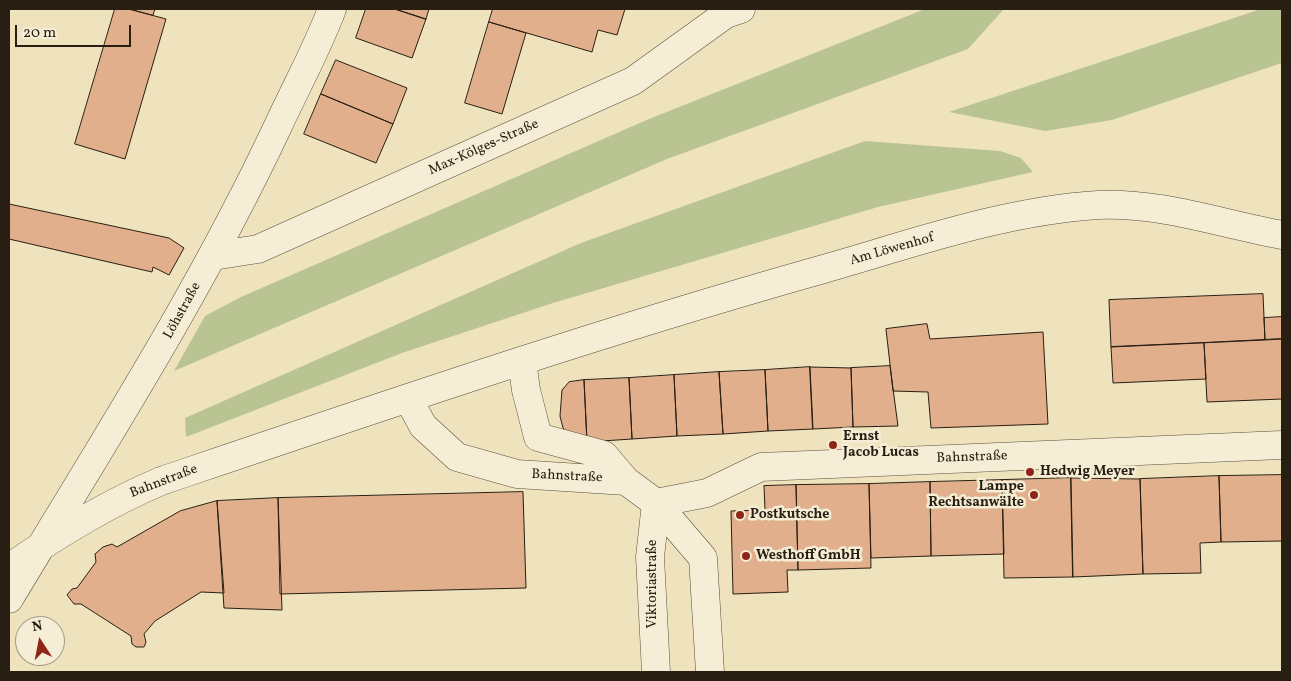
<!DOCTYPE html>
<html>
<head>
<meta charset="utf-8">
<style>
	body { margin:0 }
	#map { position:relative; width:1291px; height:681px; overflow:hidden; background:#efe3be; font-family:Vollkorn,serif }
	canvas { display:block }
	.frame { position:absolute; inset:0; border:10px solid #281e12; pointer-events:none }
	.north { position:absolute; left:15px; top:616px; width:50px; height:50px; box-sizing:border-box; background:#f5edd5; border:1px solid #a39a87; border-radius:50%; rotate:349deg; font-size:14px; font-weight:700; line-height:20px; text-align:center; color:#281e12 }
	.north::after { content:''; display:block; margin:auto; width:18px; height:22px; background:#8f2418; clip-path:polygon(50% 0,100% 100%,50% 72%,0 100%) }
	.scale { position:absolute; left:15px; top:25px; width:116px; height:22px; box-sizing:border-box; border:2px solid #281e12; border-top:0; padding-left:6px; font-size:15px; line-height:18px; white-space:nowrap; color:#281e12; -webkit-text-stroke:4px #f5edd5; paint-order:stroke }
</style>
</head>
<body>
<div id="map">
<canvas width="1291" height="681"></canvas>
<div class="frame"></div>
<div class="north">N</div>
<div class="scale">20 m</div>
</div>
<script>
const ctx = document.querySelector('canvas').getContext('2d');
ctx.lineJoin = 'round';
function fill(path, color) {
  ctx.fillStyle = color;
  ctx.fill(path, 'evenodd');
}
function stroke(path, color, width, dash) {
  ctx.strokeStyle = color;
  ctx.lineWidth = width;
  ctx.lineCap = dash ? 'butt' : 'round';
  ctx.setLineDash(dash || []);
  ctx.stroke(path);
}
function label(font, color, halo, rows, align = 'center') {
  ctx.font = font + ' Vollkorn,serif';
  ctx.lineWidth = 5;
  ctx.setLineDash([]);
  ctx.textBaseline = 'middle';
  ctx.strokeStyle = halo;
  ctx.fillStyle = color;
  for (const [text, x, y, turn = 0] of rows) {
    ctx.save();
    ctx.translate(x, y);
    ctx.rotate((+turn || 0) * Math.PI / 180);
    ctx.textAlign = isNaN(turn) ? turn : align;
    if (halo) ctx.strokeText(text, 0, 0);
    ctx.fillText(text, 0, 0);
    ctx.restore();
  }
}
const green = new Path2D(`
	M 925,9 L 1004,9 L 968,49 L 667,159 L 174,371 L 205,316 L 241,297 L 649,119 Z
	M 1261,9 L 1282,9 L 1282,63 L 1112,120 L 1045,131 L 949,112 Z
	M 865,141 L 1000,151 L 1021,158 L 1033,172 L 878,207 L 553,303 L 402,353 L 186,437 L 185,418 L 581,243 Z`);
const building = new Path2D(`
	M 115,9 L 129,9 L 166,19 L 125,159 L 75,144 Z
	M 129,9 L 155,9 L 153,15 Z
	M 366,9 L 395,9 L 426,19 L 412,58 L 356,38 Z
	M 395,9 L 429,9 L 426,19 Z
	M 493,9 L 625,9 L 617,35 L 598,30 L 592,52 L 489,22 Z
	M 489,22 L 526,33 L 502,114 L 465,103 Z
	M 336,60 L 407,88 L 393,124 L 321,94 Z
	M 321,94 L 393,124 L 376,163 L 304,134 Z
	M 9,204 L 169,238 L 184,248 L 169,275 L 153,267 L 152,272 L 9,239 Z
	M 1263,294 L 1265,340 L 1111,347 L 1109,300 Z
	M 1282,317 L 1282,339 L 1265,340 L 1264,318 Z
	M 927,324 L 930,339 L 1043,332 L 1048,424 L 931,428 L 928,392 L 893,391 L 886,329 Z
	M 1282,339 L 1282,399 L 1207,402 L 1204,343 Z
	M 1204,343 L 1206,379 L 1113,383 L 1111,347 Z
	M 890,366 L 898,426 L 853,427 L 851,368 Z
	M 810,367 L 813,429 L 768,431 L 765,370 Z
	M 810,367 L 851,368 L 853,427 L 813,429 Z
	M 765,370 L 768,431 L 723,434 L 719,372 Z
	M 719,372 L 723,434 L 677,436 L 674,375 Z
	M 674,375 L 677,436 L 632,439 L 629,378 Z
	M 629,378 L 632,439 L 587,442 L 584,380 Z
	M 584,380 L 587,442 L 572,437 L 563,428 L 560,416 L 562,390 L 569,382 Z
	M 1282,475 L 1282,541 L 1221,542 L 1219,476 Z
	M 1219,476 L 1221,542 L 1200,543 L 1201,573 L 1143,574 L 1140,479 Z
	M 1071,478 L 1140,479 L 1143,574 L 1073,577 Z
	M 1071,478 L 1073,577 L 1004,578 L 1002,480 Z
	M 1002,480 L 1004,554 L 931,556 L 930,482 Z
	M 930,482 L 931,556 L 871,558 L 869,484 Z
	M 869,484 L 871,568 L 798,570 L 796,485 Z
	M 796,485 L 798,570 L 787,570 L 788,592 L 733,594 L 731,511 L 765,510 L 764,486 Z
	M 523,492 L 526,588 L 280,594 L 278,498 Z
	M 278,498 L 282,610 L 224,608 L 217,501 Z
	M 217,501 L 224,593 L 201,592 L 155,621 L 144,634 L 146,642 L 144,647 L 136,647 L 132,644 L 131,636 L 81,604 L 74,604 L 67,595 L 72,589 L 77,588 L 96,562 L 95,554 L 103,547 L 112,544 L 117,547 L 180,511 Z`);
const street = new Path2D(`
	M 213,256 L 258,249 L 633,81 L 726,14 L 741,9
	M 522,361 L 526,390 L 538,437 L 604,455 L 626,481 L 656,503 L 703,558 L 710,672
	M 408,398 L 423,426 L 457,457 L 517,474 L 626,481
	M 656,503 L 707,493 L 761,467 L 1282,445
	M 9,568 C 56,535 107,504 161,481 C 377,408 594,334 813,272 C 906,246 1001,211 1098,205 C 1161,202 1221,224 1282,235
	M 9,599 C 103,443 200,292 278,126 C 296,87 317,49 332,9
	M 656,672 L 650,557 L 656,503`);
const markers = [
	[833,445,5,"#8f2418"],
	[1030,472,5,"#8f2418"],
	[1034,495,5,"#8f2418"],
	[740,515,5,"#8f2418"],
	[746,556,5,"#8f2418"]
];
const streetNames = [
	["Max-Kölges-Straße",484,148,-24],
	["Am Löwenhof",892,250,-16],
	["Löhstraße",183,311,-61],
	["Bahnstraße",972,458,-2],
	["Bahnstraße",567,477,3],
	["Bahnstraße",164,482,-21],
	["Viktoriastraße",653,584,-90]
];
const poiNames = [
	["Ernst",843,437],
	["Jacob Lucas",843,453],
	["Hedwig Meyer",1040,472],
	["Lampe",1024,487,"right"],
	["Rechtsanwälte",1024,503,"right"],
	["Postkutsche",750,515],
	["Westhoff GmbH",756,556]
];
fill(green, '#b9c492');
fill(building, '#e1af8c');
stroke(building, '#281e12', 1);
stroke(street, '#5a4f3d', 29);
stroke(street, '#f5edd5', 28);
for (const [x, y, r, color] of markers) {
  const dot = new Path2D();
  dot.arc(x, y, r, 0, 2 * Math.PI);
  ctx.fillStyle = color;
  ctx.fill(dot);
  stroke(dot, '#f5edd5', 2);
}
label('14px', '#281e12', '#f5edd5', streetNames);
label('bold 14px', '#281e12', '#f5edd5', poiNames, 'left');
</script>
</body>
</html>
